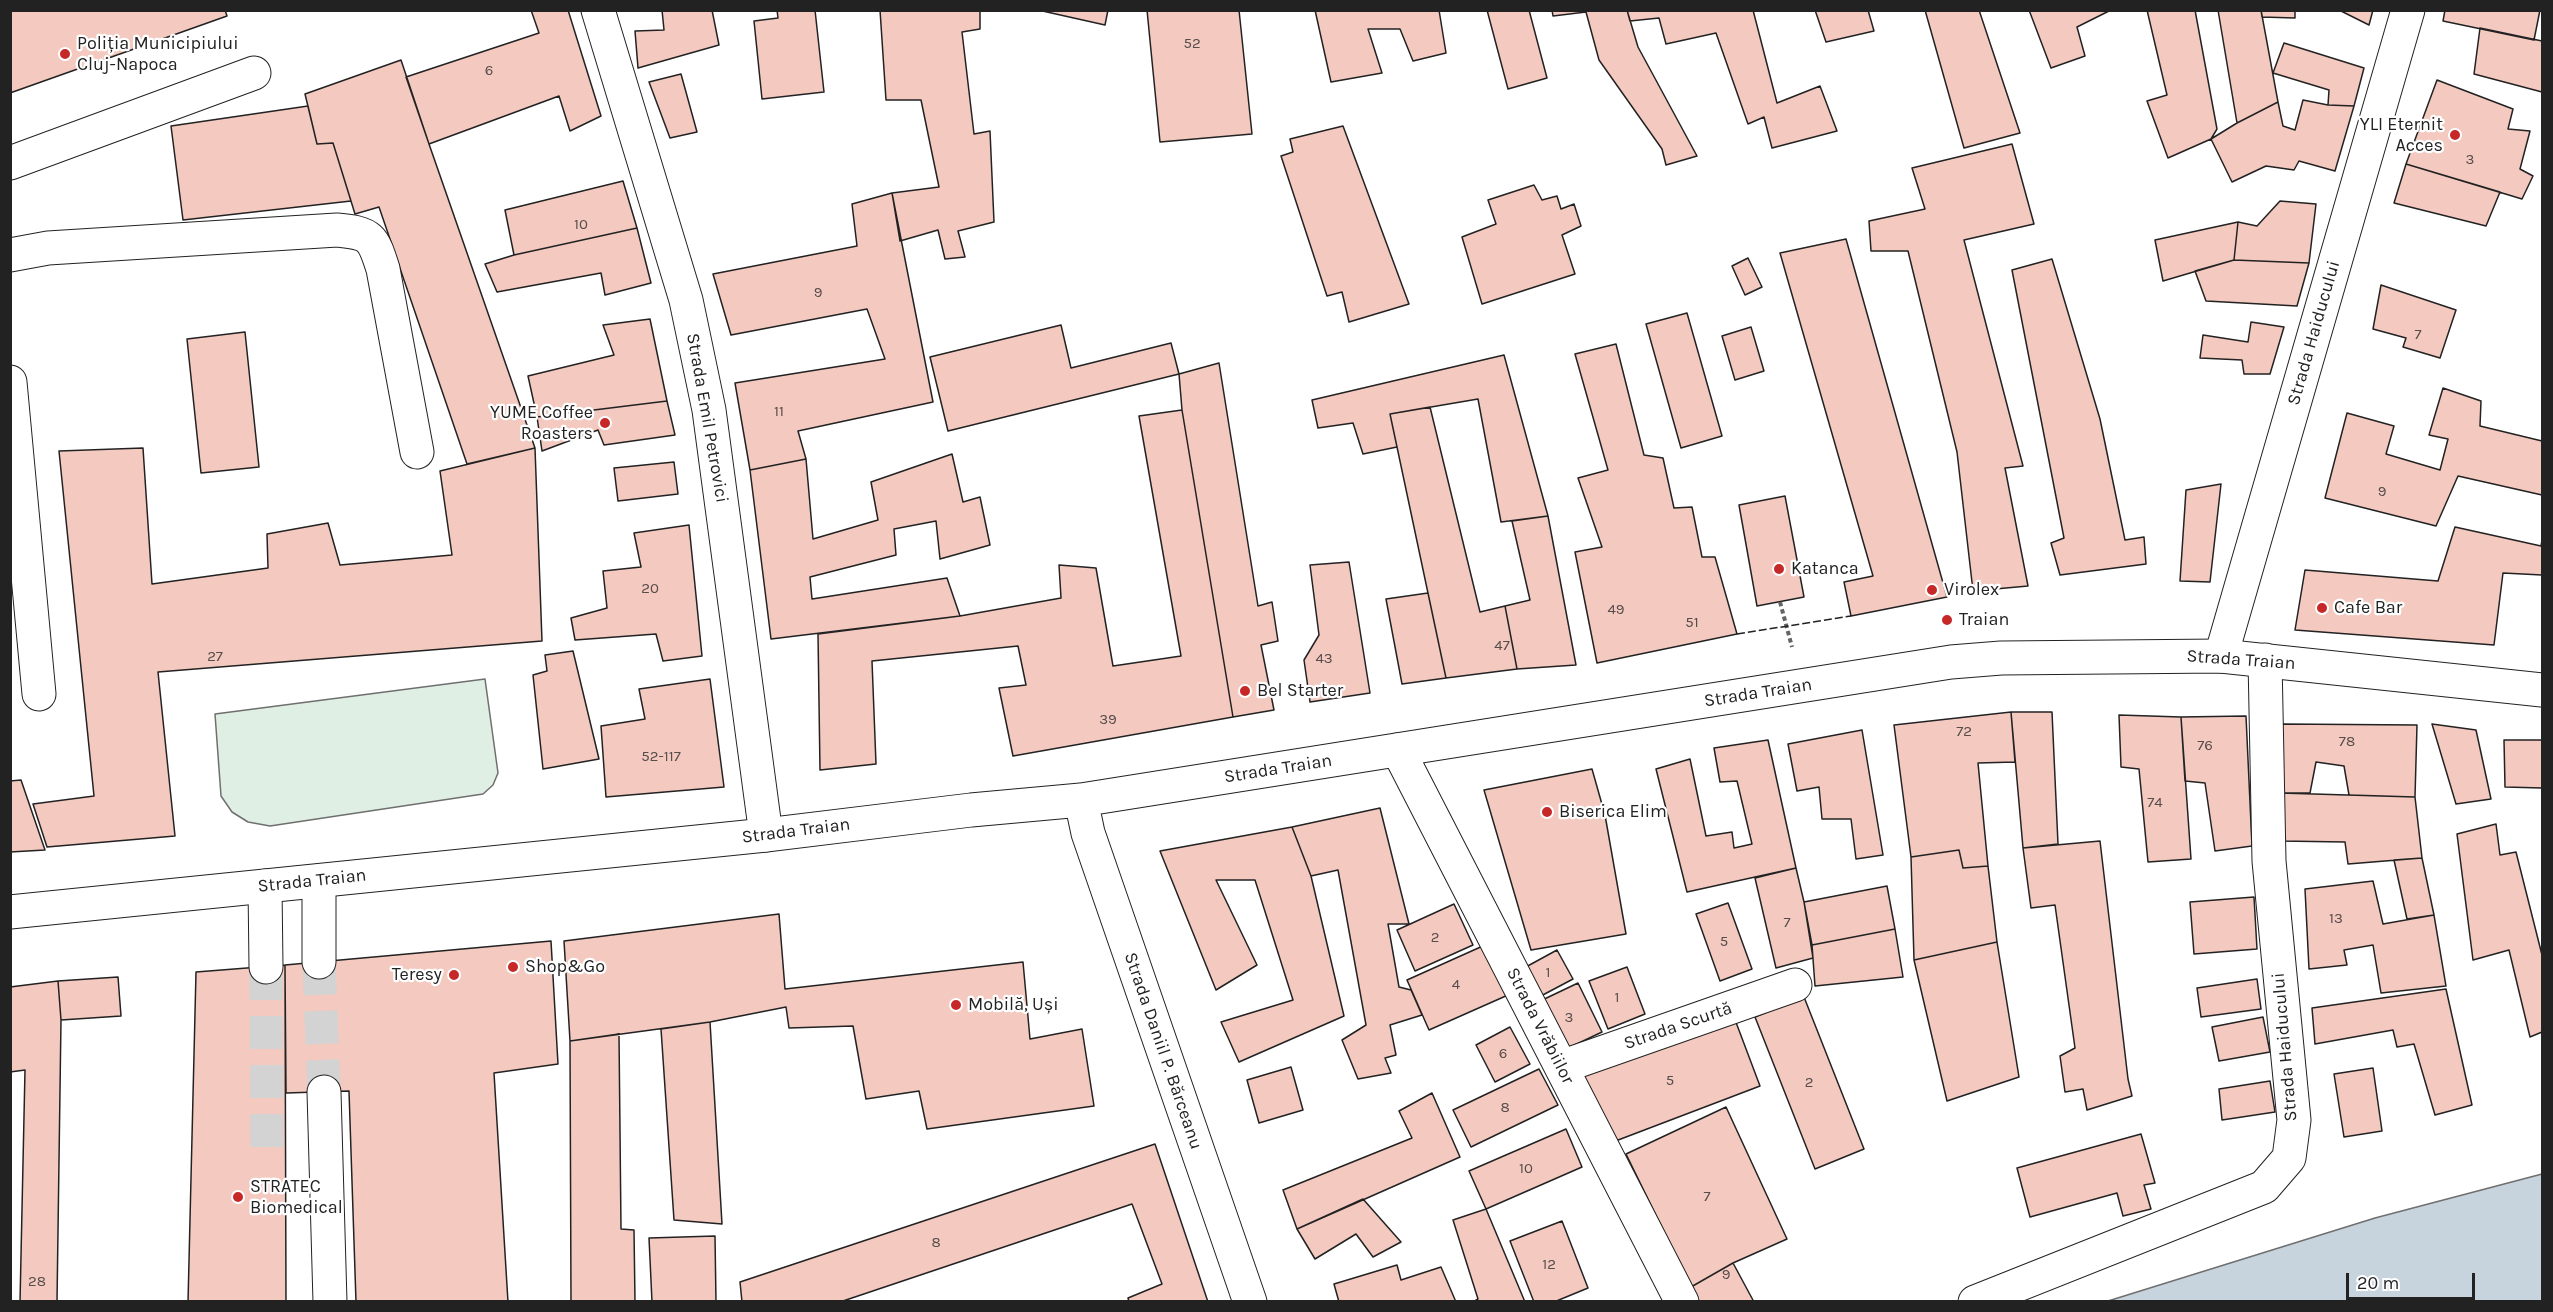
<!DOCTYPE html>
<html>
<head>
<meta charset="utf-8">
<style>
	body { margin:0 }
	#map { position:relative; width:2553px; height:1312px; overflow:hidden; background:#fff; font-family:Karla,sans-serif }
	canvas { display:block }
	.frame { position:absolute; inset:0; border:12px solid #222; pointer-events:none }
	.scale { position:absolute; left:2346px; top:1273px; width:129px; height:27px; box-sizing:border-box; border:3px solid #222; border-top:0; padding-left:8px; font-size:18px; line-height:21px; white-space:nowrap; color:#222; -webkit-text-stroke:4px #fff; paint-order:stroke }
</style>
</head>
<body>
<div id="map">
<canvas width="2553" height="1312"></canvas>
<div class="frame"></div>
<div class="scale">20 m</div>
</div>
<script>
const ctx = document.querySelector('canvas').getContext('2d');
ctx.lineJoin = 'round';
function fill(path, color) {
  ctx.fillStyle = color;
  ctx.fill(path, 'evenodd');
}
function stroke(path, color, width, dash) {
  ctx.strokeStyle = color;
  ctx.lineWidth = width;
  ctx.lineCap = dash ? 'butt' : 'round';
  ctx.setLineDash(dash || []);
  ctx.stroke(path);
}
function label(font, color, halo, rows, align = 'center') {
  ctx.font = font + ' Karla,sans-serif';
  ctx.lineWidth = 4.5;
  ctx.setLineDash([]);
  ctx.textBaseline = 'middle';
  ctx.strokeStyle = halo;
  ctx.fillStyle = color;
  for (const [text, x, y, turn = 0] of rows) {
    ctx.save();
    ctx.translate(x, y);
    ctx.rotate((+turn || 0) * Math.PI / 180);
    ctx.textAlign = isNaN(turn) ? turn : align;
    if (halo) ctx.strokeText(text, 0, 0);
    ctx.fillText(text, 0, 0);
    ctx.restore();
  }
}
const green = new Path2D(`
	M 485,679 L 498,773 L 493,785 L 483,794 L 270,826 L 248,822 L 232,812 L 221,796 L 215,714 Z`);
const water = new Path2D(`
	M 2542,1174 L 2542,1301 L 2108,1301 L 2375,1218 Z`);
const building = new Path2D(`
	M 10,10 L 225,10 L 227,16 L 10,93 Z
	M 531,10 L 568,10 L 601,116 L 570,131 L 559,96 L 429,144 L 406,77 L 539,33 Z
	M 662,10 L 712,10 L 719,45 L 638,68 L 635,31 L 664,30 Z
	M 777,10 L 815,10 L 824,92 L 762,99 L 754,21 L 778,18 Z
	M 880,10 L 980,10 L 980,29 L 962,32 L 974,134 L 990,131 L 994,222 L 958,231 L 965,257 L 945,259 L 938,230 L 900,241 L 892,193 L 939,187 L 921,100 L 886,100 Z
	M 1038,10 L 1108,10 L 1105,25 Z
	M 1147,10 L 1239,10 L 1252,134 L 1160,142 Z
	M 1315,10 L 1439,10 L 1446,53 L 1413,61 L 1400,29 L 1368,29 L 1382,73 L 1331,82 Z
	M 1487,10 L 1529,10 L 1547,78 L 1508,89 Z
	M 1552,10 L 1627,10 L 1638,47 L 1697,156 L 1666,165 L 1662,149 L 1599,60 L 1586,12 L 1553,16 Z
	M 1627,10 L 1753,10 L 1777,103 L 1820,86 L 1837,131 L 1772,148 L 1764,117 L 1748,124 L 1716,33 L 1666,44 L 1659,18 L 1630,21 Z
	M 1815,10 L 1868,10 L 1874,31 L 1826,42 Z
	M 1925,10 L 1979,10 L 2020,133 L 1964,148 Z
	M 2029,10 L 2109,10 L 2109,11 L 2077,27 L 2085,56 L 2051,68 Z
	M 2147,10 L 2195,10 L 2217,129 L 2211,139 L 2168,158 L 2147,101 L 2167,95 Z
	M 2218,10 L 2261,10 L 2278,102 L 2237,123 Z
	M 2261,10 L 2295,10 L 2295,18 L 2262,17 Z
	M 2339,10 L 2373,10 L 2369,25 Z
	M 2445,10 L 2540,10 L 2534,40 L 2443,21 Z
	M 2480,28 L 2542,41 L 2542,92 L 2474,74 Z
	M 2284,43 L 2364,68 L 2354,106 L 2328,105 L 2329,90 L 2273,73 Z
	M 401,60 L 429,144 L 535,448 L 467,464 L 379,207 L 355,214 L 333,143 L 317,144 L 305,94 Z
	M 681,74 L 697,132 L 670,138 L 649,82 Z
	M 2437,80 L 2513,109 L 2508,129 L 2530,131 L 2520,169 L 2533,176 L 2522,199 L 2406,164 Z
	M 2303,100 L 2328,105 L 2354,106 L 2335,171 L 2299,161 L 2294,170 L 2266,166 L 2232,182 L 2211,139 L 2237,123 L 2278,102 L 2283,126 L 2295,130 Z
	M 308,106 L 317,144 L 333,143 L 351,201 L 183,220 L 171,126 Z
	M 1343,126 L 1409,304 L 1349,322 L 1342,292 L 1327,296 L 1281,156 L 1293,152 L 1290,139 Z
	M 2012,144 L 2034,224 L 1964,240 L 2023,466 L 2005,468 L 2028,586 L 1973,591 L 1957,452 L 1908,251 L 1871,251 L 1869,221 L 1925,209 L 1912,168 Z
	M 2406,164 L 2500,192 L 2486,226 L 2394,203 Z
	M 623,181 L 637,228 L 514,255 L 505,210 Z
	M 1534,185 L 1542,200 L 1557,196 L 1561,209 L 1574,204 L 1581,226 L 1562,235 L 1575,274 L 1482,304 L 1462,237 L 1496,224 L 1488,200 Z
	M 892,193 L 933,402 L 798,431 L 806,459 L 750,470 L 735,383 L 885,359 L 867,309 L 731,335 L 713,274 L 857,246 L 852,204 Z
	M 2280,201 L 2316,204 L 2309,263 L 2234,260 L 2238,222 L 2257,226 Z
	M 2238,222 L 2234,260 L 2163,281 L 2155,240 Z
	M 637,228 L 651,283 L 605,295 L 601,273 L 497,292 L 485,264 L 514,255 Z
	M 1846,239 L 1947,597 L 1851,616 L 1844,582 L 1873,576 L 1780,253 Z
	M 1748,258 L 1762,287 L 1745,295 L 1732,266 Z
	M 2052,259 L 2100,419 L 2125,540 L 2144,537 L 2146,564 L 2060,575 L 2051,543 L 2064,538 L 2012,270 Z
	M 2234,260 L 2309,263 L 2297,306 L 2206,301 L 2195,271 Z
	M 2381,285 L 2456,310 L 2440,358 L 2403,347 L 2406,338 L 2373,329 Z
	M 1687,313 L 1722,436 L 1681,448 L 1646,324 Z
	M 650,319 L 667,401 L 537,417 L 528,376 L 614,355 L 603,325 Z
	M 2251,322 L 2284,327 L 2270,374 L 2244,374 L 2242,360 L 2200,358 L 2203,335 L 2248,342 Z
	M 1061,325 L 1071,368 L 1171,343 L 1179,374 L 948,431 L 930,357 Z
	M 1751,327 L 1764,371 L 1735,380 L 1722,336 Z
	M 245,332 L 259,467 L 201,473 L 187,339 Z
	M 1616,344 L 1644,455 L 1663,458 L 1674,508 L 1692,507 L 1702,557 L 1715,557 L 1737,634 L 1597,663 L 1575,552 L 1602,547 L 1578,478 L 1608,470 L 1575,354 Z
	M 1504,355 L 1548,516 L 1501,522 L 1478,399 L 1390,414 L 1397,447 L 1363,454 L 1353,423 L 1318,428 L 1312,400 Z
	M 1219,363 L 1258,606 L 1272,602 L 1278,641 L 1261,645 L 1274,710 L 1233,717 L 1182,410 L 1179,374 Z
	M 2443,388 L 2481,401 L 2480,426 L 2542,441 L 2542,495 L 2458,476 L 2436,526 L 2325,498 L 2347,413 L 2394,426 L 2386,454 L 2440,470 L 2448,439 L 2429,435 Z
	M 667,401 L 675,435 L 604,445 L 598,430 L 542,451 L 537,417 Z
	M 1430,407 L 1480,612 L 1505,606 L 1517,669 L 1446,678 L 1390,414 Z
	M 1182,410 L 1233,717 L 1013,756 L 999,688 L 1026,685 L 1018,646 L 872,661 L 876,764 L 820,770 L 818,634 L 960,616 L 1061,598 L 1059,565 L 1096,568 L 1113,666 L 1181,656 L 1139,416 Z
	M 143,448 L 152,584 L 268,568 L 267,534 L 328,523 L 340,565 L 452,555 L 440,471 L 535,448 L 542,641 L 158,672 L 175,836 L 47,847 L 33,804 L 94,796 L 59,451 Z
	M 952,454 L 963,502 L 980,497 L 990,545 L 940,559 L 936,521 L 894,529 L 896,555 L 810,577 L 812,599 L 947,578 L 960,616 L 771,639 L 750,470 L 806,459 L 813,539 L 878,520 L 871,482 Z
	M 674,462 L 678,494 L 618,501 L 614,468 Z
	M 2221,484 L 2210,582 L 2180,581 L 2186,490 Z
	M 1785,496 L 1804,597 L 1757,606 L 1739,505 Z
	M 1548,516 L 1576,665 L 1517,669 L 1505,606 L 1530,600 L 1512,521 Z
	M 689,525 L 702,656 L 663,661 L 656,634 L 575,640 L 571,618 L 607,608 L 603,571 L 641,567 L 634,533 Z
	M 2455,527 L 2541,546 L 2542,540 L 2542,575 L 2503,573 L 2494,645 L 2295,630 L 2305,570 L 2438,581 Z
	M 1349,562 L 1370,693 L 1310,702 L 1304,660 L 1319,635 L 1310,565 Z
	M 1428,593 L 1446,678 L 1402,684 L 1386,599 Z
	M 573,651 L 599,759 L 543,769 L 533,675 L 547,671 L 545,655 Z
	M 710,679 L 724,787 L 606,797 L 601,726 L 645,719 L 639,689 Z
	M 2011,712 L 2052,712 L 2058,844 L 2023,848 Z
	M 2011,712 L 2015,762 L 1978,763 L 1988,866 L 1963,868 L 1959,850 L 1911,857 L 1894,725 Z
	M 2119,715 L 2181,717 L 2191,859 L 2148,862 L 2139,769 L 2121,767 Z
	M 2246,716 L 2252,846 L 2215,851 L 2205,783 L 2185,781 L 2181,717 Z
	M 2282,724 L 2417,725 L 2415,797 L 2349,795 L 2344,766 L 2316,762 L 2310,793 L 2280,793 Z
	M 2432,724 L 2476,730 L 2491,799 L 2456,804 Z
	M 1862,730 L 1883,855 L 1856,859 L 1851,819 L 1822,819 L 1819,787 L 1797,791 L 1788,744 Z
	M 1768,740 L 1796,868 L 1687,892 L 1656,769 L 1690,759 L 1706,836 L 1732,832 L 1734,848 L 1752,844 L 1737,781 L 1720,782 L 1714,748 Z
	M 2504,740 L 2542,740 L 2542,788 L 2505,787 Z
	M 1592,769 L 1605,815 L 1626,934 L 1531,950 L 1484,790 Z
	M 21,780 L 45,850 L 10,852 L 10,781 Z
	M 2280,793 L 2415,797 L 2422,858 L 2348,864 L 2345,842 L 2280,841 Z
	M 1380,808 L 1409,924 L 1388,924 L 1399,987 L 1411,990 L 1422,1015 L 1390,1025 L 1396,1055 L 1385,1058 L 1391,1073 L 1358,1079 L 1342,1040 L 1366,1025 L 1338,870 L 1311,876 L 1292,827 Z
	M 2496,824 L 2500,855 L 2516,852 L 2542,955 L 2542,1032 L 2530,1037 L 2509,950 L 2473,960 L 2457,834 Z
	M 1292,827 L 1311,876 L 1344,1016 L 1239,1062 L 1221,1022 L 1293,1000 L 1255,880 L 1216,880 L 1257,965 L 1216,990 L 1160,851 Z
	M 2100,841 L 2128,1079 L 2132,1096 L 2087,1110 L 2083,1089 L 2065,1092 L 2060,1056 L 2075,1048 L 2055,905 L 2031,908 L 2023,848 Z
	M 1959,850 L 1963,868 L 1988,866 L 1997,942 L 1914,960 L 1911,857 Z
	M 2422,858 L 2434,915 L 2407,919 L 2394,860 Z
	M 1796,868 L 1804,902 L 1813,958 L 1776,968 L 1755,878 Z
	M 2373,881 L 2383,924 L 2434,915 L 2446,986 L 2381,993 L 2373,945 L 2344,950 L 2347,965 L 2309,969 L 2305,889 Z
	M 1887,886 L 1895,929 L 1812,945 L 1804,902 Z
	M 2254,897 L 2257,949 L 2194,954 L 2190,902 Z
	M 1728,903 L 1752,969 L 1720,981 L 1696,914 Z
	M 1454,904 L 1473,945 L 1415,971 L 1397,930 Z
	M 779,914 L 785,989 L 1023,962 L 1030,1039 L 1082,1029 L 1094,1106 L 927,1129 L 919,1091 L 866,1099 L 853,1026 L 789,1028 L 786,1007 L 710,1022 L 570,1041 L 564,941 Z
	M 1895,929 L 1903,977 L 1815,986 L 1812,945 Z
	M 551,941 L 558,1064 L 494,1073 L 508,1302 L 356,1302 L 349,1091 L 286,1093 L 285,965 Z
	M 1997,942 L 2019,1077 L 1947,1101 L 1914,960 Z
	M 1485,945 L 1508,995 L 1429,1030 L 1407,980 Z
	M 1557,950 L 1573,979 L 1539,997 L 1524,968 Z
	M 285,965 L 286,1302 L 188,1302 L 196,972 Z
	M 1627,967 L 1645,1014 L 1608,1029 L 1589,981 Z
	M 118,977 L 121,1016 L 61,1020 L 58,981 Z
	M 2257,979 L 2261,1009 L 2201,1017 L 2197,988 Z
	M 58,981 L 61,1020 L 57,1302 L 20,1302 L 25,1070 L 10,1072 L 10,987 Z
	M 1578,983 L 1602,1032 L 1560,1052 L 1536,1003 Z
	M 2446,989 L 2472,1105 L 2435,1115 L 2414,1044 L 2397,1047 L 2393,1030 L 2315,1044 L 2312,1008 Z
	M 1804,997 L 1864,1149 L 1815,1169 L 1755,1017 Z
	M 1734,1017 L 1760,1086 L 1605,1145 L 1579,1076 Z
	M 2263,1017 L 2270,1052 L 2219,1061 L 2212,1027 Z
	M 710,1022 L 722,1224 L 674,1220 L 661,1029 Z
	M 1510,1027 L 1530,1064 L 1495,1082 L 1476,1045 Z
	M 619,1034 L 621,1229 L 634,1230 L 635,1302 L 571,1302 L 570,1041 Z
	M 1291,1067 L 1303,1110 L 1259,1123 L 1247,1080 Z
	M 2373,1068 L 2382,1131 L 2344,1137 L 2334,1074 Z
	M 1539,1069 L 1558,1105 L 1471,1147 L 1453,1110 Z
	M 2270,1081 L 2275,1112 L 2222,1120 L 2219,1089 Z
	M 1432,1093 L 1460,1157 L 1297,1229 L 1283,1190 L 1412,1138 L 1399,1111 Z
	M 1726,1107 L 1787,1239 L 1733,1263 L 1691,1287 L 1626,1154 Z
	M 1566,1129 L 1582,1167 L 1486,1209 L 1469,1171 Z
	M 2141,1134 L 2155,1183 L 2144,1185 L 2151,1209 L 2123,1216 L 2117,1193 L 2030,1217 L 2017,1168 Z
	M 1155,1144 L 1208,1302 L 1129,1302 L 1128,1298 L 1162,1284 L 1132,1204 L 840,1302 L 742,1302 L 740,1282 Z
	M 1363,1199 L 1401,1242 L 1373,1257 L 1356,1234 L 1315,1259 L 1297,1229 Z
	M 1486,1209 L 1525,1302 L 1473,1302 L 1478,1299 L 1453,1220 Z
	M 1562,1221 L 1588,1288 L 1554,1302 L 1534,1302 L 1510,1241 Z
	M 715,1236 L 716,1302 L 652,1302 L 649,1238 Z
	M 1733,1263 L 1754,1302 L 1699,1302 L 1691,1287 Z
	M 1397,1265 L 1401,1280 L 1441,1267 L 1456,1302 L 1339,1302 L 1334,1284 Z`);
const minorTunnel = new Path2D(`
	M 319,962 L 324,1092
	M 266,967 L 267,1152`);
const path = new Path2D(`
	M 1780,602 L 1792,647`);
const minor = new Path2D(`
	M 598,10 L 686,300 L 709,410 L 766,835
	M 10,163 L 254,73
	M 10,255 L 48,248 L 337,230 C 371,233 373,237 383,269 L 417,452
	M 10,382 L 39,694
	M 2221,656 L 2408,10
	M 1398,750 L 1682,1302
	M 319,881 L 319,962
	M 265,886 L 266,967
	M 1561,1067 L 1795,985
	M 324,1092 L 330,1302
	M 1975,1302 L 2264,1187 L 2289,1158 L 2294,1120 L 2269,861 L 2265,660`);
const major = new Path2D(`
	M 1081,800 L 1088,833 L 1250,1302
	M 10,912 L 766,835 L 971,810 L 1081,800 L 1951,662 L 2001,658 L 2221,656 L 2542,690`);
const fence = new Path2D(`
	M 1737,634 L 1851,616`);
const markers = [
	[65,54,6,"#c62828"],
	[2455,135,6,"#c62828"],
	[605,423,6,"#c62828"],
	[1779,569,6,"#c62828"],
	[1932,590,6,"#c62828"],
	[2322,608,6,"#c62828"],
	[1947,620,6,"#c62828"],
	[1245,691,6,"#c62828"],
	[1547,812,6,"#c62828"],
	[513,967,6,"#c62828"],
	[454,975,6,"#c62828"],
	[956,1005,6,"#c62828"],
	[238,1197,6,"#c62828"]
];
const numberNames = [
	["52",1192,44],
	["6",489,71],
	["3",2470,160],
	["10",581,225],
	["9",818,293],
	["7",2418,335],
	["11",779,412],
	["9",2382,492],
	["20",650,589],
	["49",1616,610],
	["51",1692,623],
	["47",1502,646],
	["27",215,657],
	["43",1324,659],
	["39",1108,720],
	["72",1964,732],
	["78",2347,742],
	["76",2205,746],
	["52-117",661,757],
	["74",2155,803],
	["13",2336,919],
	["7",1787,923],
	["2",1435,938],
	["5",1724,942],
	["1",1548,973],
	["4",1456,985],
	["1",1617,998],
	["3",1569,1018],
	["6",1503,1054],
	["5",1670,1081],
	["2",1809,1083],
	["8",1505,1108],
	["10",1526,1169],
	["7",1707,1197],
	["8",936,1243],
	["12",1549,1265],
	["9",1726,1275],
	["28",37,1282]
];
const poiNames = [
	["Poliția Municipiului",77,44],
	["Cluj-Napoca",77,65],
	["YLI Eternit",2443,125,"right"],
	["Acces",2443,146,"right"],
	["YUME Coffee",593,413,"right"],
	["Roasters",593,434,"right"],
	["Katanca",1791,569],
	["Virolex",1944,590],
	["Cafe Bar",2334,608],
	["Traian",1959,620],
	["Bel Starter",1257,691],
	["Biserica Elim",1559,812],
	["Shop&Go",525,967],
	["Teresy",442,975,"right"],
	["Mobilă, Uși",968,1005],
	["STRATEC",250,1187],
	["Biomedical",250,1208]
];
const streetNames = [
	["Strada Haiducului",2314,333,-74],
	["Strada Emil Petrovici",707,418,80],
	["Strada Traian",2241,660,4],
	["Strada Traian",1758,693,-9],
	["Strada Traian",1278,769,-9],
	["Strada Traian",796,831,-7],
	["Strada Traian",312,881,-6],
	["Strada Vrăbiilor",1540,1026,63],
	["Strada Scurtă",1678,1026,-19],
	["Strada Haiducului",2285,1047,-95],
	["Strada Daniil P. Bărceanu",1163,1051,71]
];
fill(green, '#e0efe3');
stroke(green, '#6f6f6f', 1.5);
fill(water, '#c7d3dd');
stroke(water, '#6f6f6f', 1.5);
fill(building, '#f3c9c0');
stroke(building, '#222', 1.5);
stroke(minorTunnel, '#d3d3d3', 33, [33, 16]);
stroke(minor, '#222', 35);
stroke(major, '#222', 35);
stroke(path, '#646464', 4, [4.5, 3]);
stroke(minor, '#fff', 33);
stroke(major, '#fff', 33);
stroke(fence, '#222', 1.5, [8, 3]);
for (const [x, y, r, color] of markers) {
  const dot = new Path2D();
  dot.arc(x, y, r, 0, 2 * Math.PI);
  ctx.fillStyle = color;
  ctx.fill(dot);
  stroke(dot, '#fff', 2);
}
label('15px', '#564c4a', null, numberNames);
label('18px', '#222', '#fff', poiNames, 'left');
label('18px', '#222', '#fff', streetNames);
</script>
</body>
</html>
